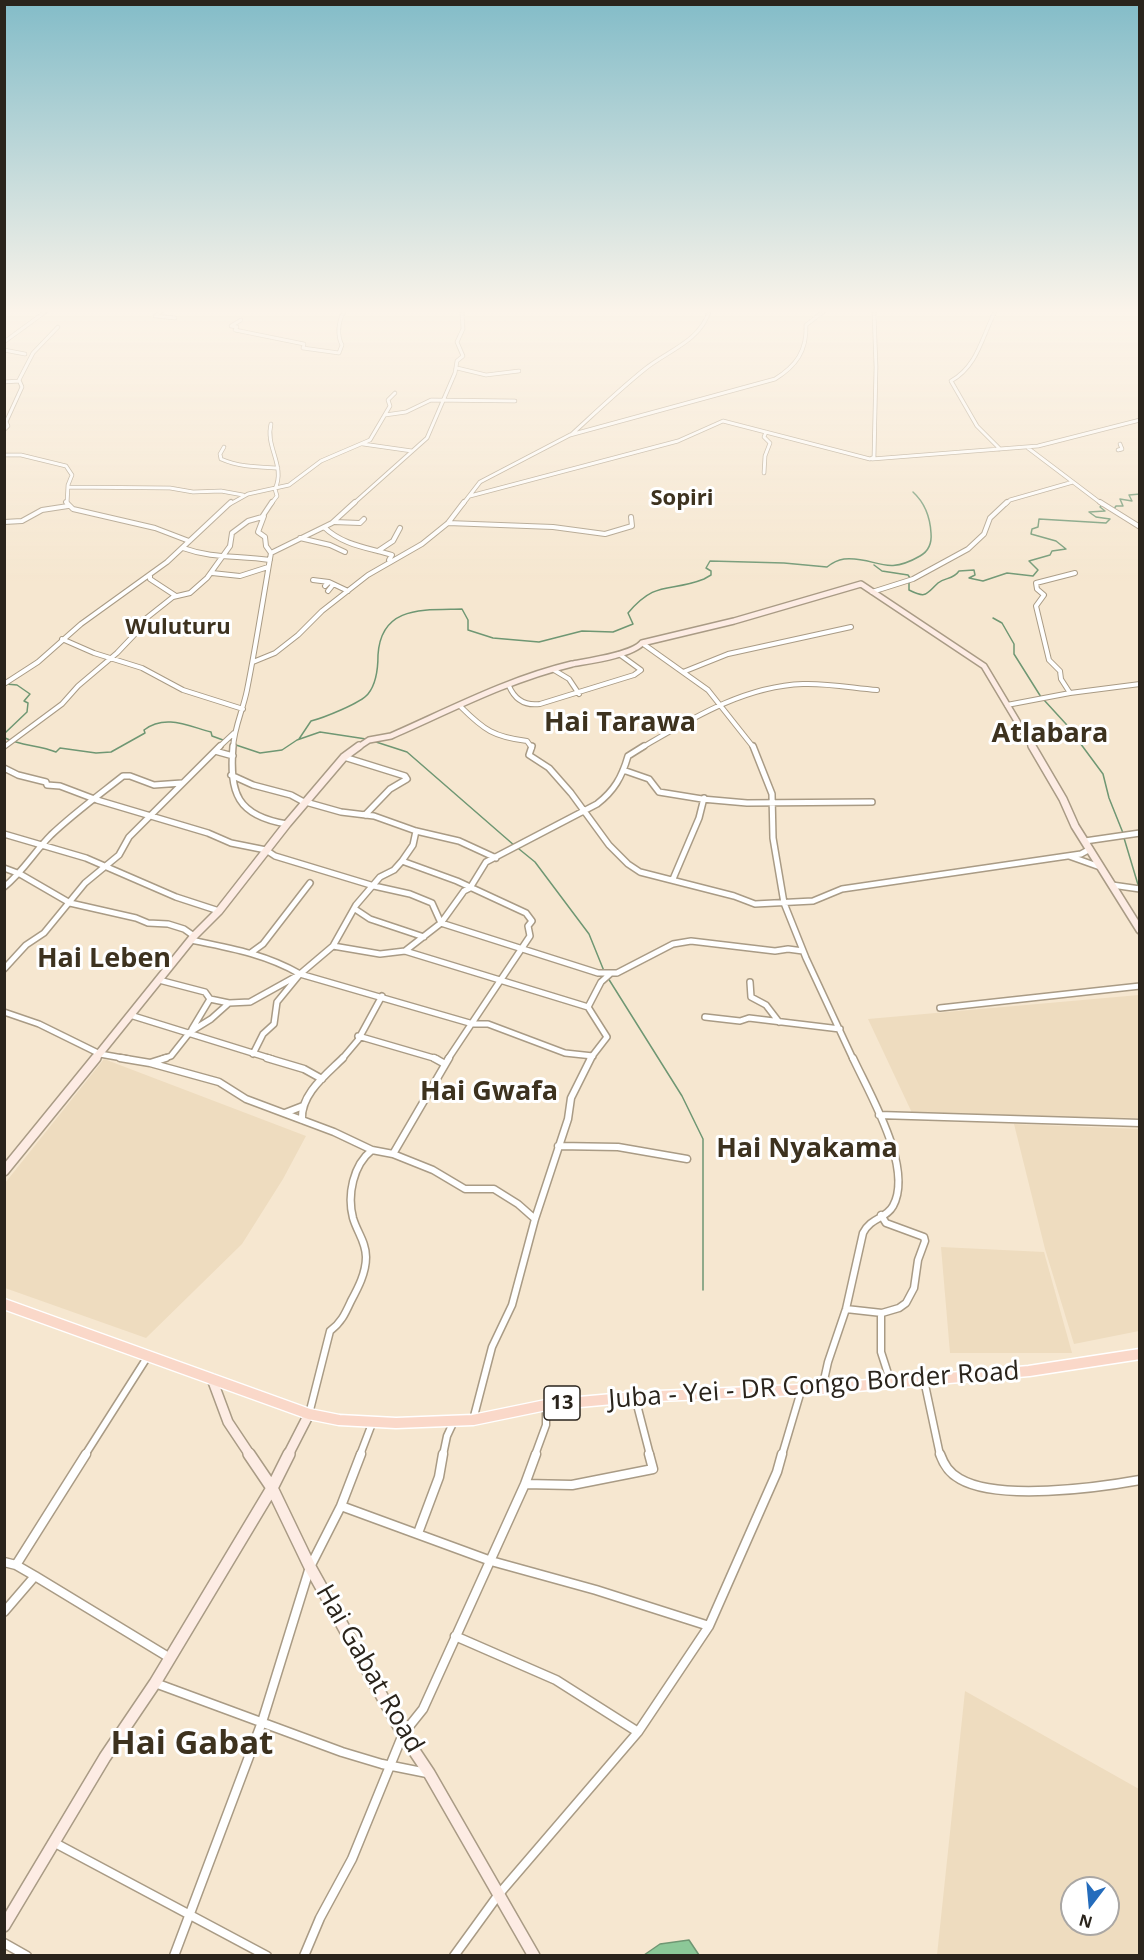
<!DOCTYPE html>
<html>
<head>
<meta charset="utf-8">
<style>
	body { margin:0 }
	#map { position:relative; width:1144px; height:1960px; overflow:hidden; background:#f6e7d0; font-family:"Open Sans",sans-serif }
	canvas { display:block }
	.frame { position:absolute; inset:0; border:6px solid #2a241c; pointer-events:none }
	.north { position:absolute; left:1060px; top:1876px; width:60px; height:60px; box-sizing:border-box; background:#fff; border:2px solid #aaa7a4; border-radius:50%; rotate:196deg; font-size:16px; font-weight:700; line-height:24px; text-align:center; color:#2a241c }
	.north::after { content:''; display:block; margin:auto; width:21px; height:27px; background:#246cbc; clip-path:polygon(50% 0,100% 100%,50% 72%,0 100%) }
</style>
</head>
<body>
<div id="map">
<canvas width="1144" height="1960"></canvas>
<div class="frame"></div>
<div class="north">N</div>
</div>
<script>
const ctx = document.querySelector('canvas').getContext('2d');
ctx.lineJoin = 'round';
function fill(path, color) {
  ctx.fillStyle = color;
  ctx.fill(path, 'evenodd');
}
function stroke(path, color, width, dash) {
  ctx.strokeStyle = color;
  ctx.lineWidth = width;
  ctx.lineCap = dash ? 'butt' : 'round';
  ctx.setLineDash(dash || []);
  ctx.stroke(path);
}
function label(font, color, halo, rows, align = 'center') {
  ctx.font = font + ' "Open Sans",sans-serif';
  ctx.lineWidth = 6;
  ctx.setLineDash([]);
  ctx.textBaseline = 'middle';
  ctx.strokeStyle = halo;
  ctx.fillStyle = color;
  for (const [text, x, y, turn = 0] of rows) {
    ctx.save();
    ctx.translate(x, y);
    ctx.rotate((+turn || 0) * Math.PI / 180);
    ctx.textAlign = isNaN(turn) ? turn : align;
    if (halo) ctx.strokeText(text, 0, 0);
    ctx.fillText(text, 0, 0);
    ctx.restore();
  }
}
const built = new Path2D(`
	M 1139,995 L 1139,1118 L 913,1115 L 868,1019 Z
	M 104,1059 L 306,1136 L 283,1179 L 242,1244 L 146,1338 L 5,1288 L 5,1183 Z
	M 1014,1124 L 1139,1129 L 1139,1331 L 1074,1344 L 1045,1249 Z
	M 941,1247 L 1044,1252 L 1072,1353 L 950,1353 Z
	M 965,1691 L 1139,1789 L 1139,1955 L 937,1955 ZM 1072,1888 L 1108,1888 L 1108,1924 L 1072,1924 Z`);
const water = new Path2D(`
	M 689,1940 L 699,1955 L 644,1955 L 660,1944 Z`);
const stream = new Path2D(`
	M 1114,509 L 1116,506 L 1123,506 L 1120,499 L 1132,501 L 1129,495 L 1140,494
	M 874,565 L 882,571 L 908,575 L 910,578
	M 909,583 L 909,590 C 927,599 926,594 938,583 C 945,577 953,580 959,571 L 974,570 L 975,575 L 969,578 L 983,581 L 1007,573 L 1033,576 L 1038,570 L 1029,561 L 1050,555 L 1052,551 L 1066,549 L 1056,541 L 1031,534 L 1032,529 L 1038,527 L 1039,519 L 1106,523 L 1110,519 L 1096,517 L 1089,512 L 1105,511 L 1100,507 L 1102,505
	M 993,618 L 1002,623 L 1014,644 L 1014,654 L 1041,697
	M 6,684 L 17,685 L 30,694 L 24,701 L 28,703 L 27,712 L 5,733 L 5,738 C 21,746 39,745 56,752 L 60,748 L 96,753 L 111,752 L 145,733 L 144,730 C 165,714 188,726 211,732 L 212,736 L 223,740
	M 1044,700 L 1066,724 L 1103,774 L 1109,798 L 1123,833
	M 299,739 L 311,721 C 323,718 361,703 368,694 C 377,683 378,668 378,655 C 381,605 424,610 462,609 L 468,620 L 468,630 L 493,638 L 539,642 L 582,631 L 613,632 L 633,624 L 628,613 C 657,579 669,593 704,579 L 711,575 L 711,571 L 706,568 L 710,561 L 784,563 L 827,567 C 832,563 837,560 844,559 C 876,556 884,577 920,556 C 929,551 932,544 931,533 C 930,516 925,503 913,492
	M 373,741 L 407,752 L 515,846
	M 236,745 L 260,753 L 282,750 L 297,740 L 320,732 L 366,739
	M 1124,838 L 1139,888
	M 519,849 L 535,862 L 589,934 L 604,971
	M 608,978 L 682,1096 L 703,1139 L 703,1290`);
const streetFar4 = new Path2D(`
	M 161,312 L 155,316 L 175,318
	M 995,312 C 982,336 978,366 951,381 L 977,426 L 1000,449
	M 241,320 L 231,326 L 237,327 L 235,330 L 304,344 L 303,348 L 339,353 L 342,345 C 337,336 338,321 344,312
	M 4,342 L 45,312
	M 4,350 L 25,354
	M 457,368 L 486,375 L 519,371
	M 4,382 L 19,381
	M 385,415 L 406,412 L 431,400 L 515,401
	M 271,424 C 265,447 286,466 275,489 L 277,496 L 271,504
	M 4,430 L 8,426 L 6,422 L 22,387 L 19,380 L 33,353 L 58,327
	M 572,434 C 596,412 620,389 645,369 C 667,351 699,342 709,312
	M 363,444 L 412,451
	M 224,447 L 220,454 L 221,459 C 239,467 258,467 278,468
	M 1028,448 L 1102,504
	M 1118,450 L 1122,449 L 1120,444
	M 4,455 L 21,455 L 66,466 L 72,475 L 68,485 L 67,504
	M 872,459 L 1038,446 L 1140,420
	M 764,473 L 765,456 L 770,443 L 764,437 L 766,432
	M 68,487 L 170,488 L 193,492 L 221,491 L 243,495
	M 470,496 L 678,441 L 723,421 L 870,459 L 874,457 L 876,367 L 874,312
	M 230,504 L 248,494 L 289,485 L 321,461 L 370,440 L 390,406 L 388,400 L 395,393
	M 353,504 L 427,438 L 455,373 L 457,361 L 463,356 L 457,342 L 463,329 L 462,312
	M 463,504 L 480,482 L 570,435 L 775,379 C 796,366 807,351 806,325 L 823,312
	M 1006,504 L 1010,500 L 1073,482`);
const streetFar3 = new Path2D(`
	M 66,502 L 73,509 L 155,528 L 189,541
	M 1100,502 L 1140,527
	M 264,516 L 258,532 L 265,537 L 266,546 L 271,553
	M 4,522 L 22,521 L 42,510 L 68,506
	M 334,522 L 360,523 L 364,519
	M 448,523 L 553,527 L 605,534 L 632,526 L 631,517
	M 324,527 C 342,545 369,548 392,555 L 389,560 L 392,561
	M 300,538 L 330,545 L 345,552
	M 183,548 C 213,559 239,555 270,560
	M 378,551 L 393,541 L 400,528
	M 212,573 L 240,576 L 268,567
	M 150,576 L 150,579 L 176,596
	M 313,580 L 329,582
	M 325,586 L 329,582 L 348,591
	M 328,591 L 332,586
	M 872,592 L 913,579 L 968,549 L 984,534 L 990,518 L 1007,502
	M 62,639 L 94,653 L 142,668 L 183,690 L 243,709
	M 642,643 L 708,690 L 754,748
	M 253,662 L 275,653 L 298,635 L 322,611 L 368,575 L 422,544 L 448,523 L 464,502
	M 554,670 L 569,679 L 579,694
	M 683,672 L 728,654 L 851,627
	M 4,684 L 38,662 L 81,624 L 167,562 L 231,502
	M 509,686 C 515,700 525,706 540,704 L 634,675 L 641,670 L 619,654
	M 1070,693 L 1140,684
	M 1007,705 L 1070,693 L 1061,679 L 1060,671 L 1049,660 L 1036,606 L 1044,595 L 1037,589 L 1036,583 L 1075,573
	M 461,707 C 484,730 494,737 527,741 L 532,748
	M 4,747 L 62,704 L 78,686 L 117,653 L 136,633 L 144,620 L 173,597 L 190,593 L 207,578 L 230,546 L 232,533 L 248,521 L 262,517 L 272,502
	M 218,748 L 234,733
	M 233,748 C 234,728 243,710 247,690 C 256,645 263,599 271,553 L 332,523 L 355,502
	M 641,748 C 691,719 744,686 803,684 C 827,683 853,688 877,690`);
const streetFar2 = new Path2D(`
	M 233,746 C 229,793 237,816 287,824
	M 532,746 L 529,755 L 549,768 L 571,793 L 609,845 L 628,864 L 640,872 L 734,896 L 755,904 L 813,901 L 842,889 L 1081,854 L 1090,849
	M 753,746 L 772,794 L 773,838 L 784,903 L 806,958 L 853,1059
	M 215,751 L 220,746
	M 344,757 L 405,776 L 407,779 L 390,789 L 365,815
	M 4,768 L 18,775 L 46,782 L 47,785 L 60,786 L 97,800 L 208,833 L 231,843 L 266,850 L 275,856 L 374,886 L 410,894 L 432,903 L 441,923 L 598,973 L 617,973 L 673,944 L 691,941 L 775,951 L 788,949 L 803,951
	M 623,770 L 649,779 L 659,792 L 702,799 L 747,803 L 872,802
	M 231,775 L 253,785 L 291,795 L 302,801 L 341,812 L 374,816 L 416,831 L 459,841 L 496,858
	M 4,834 L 86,858 L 176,897 L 219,911
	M 1085,841 L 1140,833
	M 1069,856 L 1100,867
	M 402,861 L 457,881 L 526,913 L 532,921 L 528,926 L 530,936 L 448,1059
	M 4,868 L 20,874 L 70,903 L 136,918 L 148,923 L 168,924 L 184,929 L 194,936
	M 673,879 L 699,818 L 704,798
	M 1112,885 L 1140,889
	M 4,887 C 23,872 34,852 51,835 C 73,814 99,795 123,776 L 130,776 L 154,785 L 182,783
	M 355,909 L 370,919 L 424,937
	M 191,940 C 230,948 265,954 300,974 L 473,1024 L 488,1024 L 565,1053 L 593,1056
	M 333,946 L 380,954 L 405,951 L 588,1007 L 607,1037 L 590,1059
	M 405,951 L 441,923 L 464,891 L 470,888 L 486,862 L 597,804 C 614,791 622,777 628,756 L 644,746
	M 252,952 L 263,944 L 310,883
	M 4,969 L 26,945 L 44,933 L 85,883 L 119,855 L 129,837 L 215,751 L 233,756
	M 159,980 L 205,992 L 210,999 L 192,1029
	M 750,982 L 751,997 L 766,1005 L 779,1022
	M 210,999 L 229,1003
	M 588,1007 L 601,982 L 610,974
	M 940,1008 L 1140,986
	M 4,1012 L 39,1024 L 100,1054 L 128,1059
	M 130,1015 L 272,1059
	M 705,1017 L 740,1021 L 749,1018 L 840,1029
	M 358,1036 L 437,1059
	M 253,1054 L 263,1034 L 274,1024 L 277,1002 L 300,974 L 333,946 L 356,905 L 380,877 L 394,870 L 402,861 L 413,845 L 416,831
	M 162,1059 L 171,1056 L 190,1032 L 211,1019 L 229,1003 L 250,1002 L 295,977
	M 342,1059 L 358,1040 L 382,996`);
const streetFar1 = new Path2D(`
	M 120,1058 L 150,1063 L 219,1082 L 246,1099 L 334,1132 L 372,1150 L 393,1154 L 433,1170 L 465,1189 L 494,1189 L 518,1204 L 535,1219
	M 267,1058 L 304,1069 L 322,1079
	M 434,1058 L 445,1064
	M 150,1063 L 166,1058
	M 285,1113 L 303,1106
	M 879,1115 L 1140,1123
	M 302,1120 C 300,1094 327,1074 343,1058
	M 558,1146 L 618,1147 L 687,1159
	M 393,1154 L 449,1058
	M 846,1309 L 882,1313 L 899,1308 L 906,1303 L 914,1288 L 918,1260 L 925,1241 L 924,1237 L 886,1223 L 881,1215
	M 881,1313 L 881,1352 L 891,1383
	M 924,1380 L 940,1455
	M 822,1389 L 828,1362 L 846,1309 L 863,1233 C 871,1217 886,1219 893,1206 C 914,1168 869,1093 853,1058
	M 635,1397 L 650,1455
	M 309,1414 L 330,1331 C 341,1323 345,1314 351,1301 C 358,1288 366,1273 366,1257 C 366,1242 357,1232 353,1218 C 347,1195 353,1165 372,1150
	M 473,1420 L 492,1347 L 512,1305 L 535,1219 L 568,1119 L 571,1098 L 591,1058
	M 85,1455 L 148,1356
	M 360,1455 L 373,1421
	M 443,1455 L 447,1436 L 454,1421
	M 535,1455 L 546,1425 L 546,1405
	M 782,1455 L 801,1391`);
const street = new Path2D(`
	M 940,1454 C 944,1465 949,1473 960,1479 C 998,1501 1096,1488 1140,1480
	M 525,1484 L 572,1485 L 653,1469 L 649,1454
	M 341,1506 L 491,1561 L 596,1590 L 709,1626
	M 418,1533 L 439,1477 L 443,1454
	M 4,1562 L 16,1565 L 35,1576
	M 16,1565 L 86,1454
	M 4,1612 L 35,1576 L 170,1658
	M 455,1636 L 556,1680 L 638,1732
	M 155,1683 L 342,1752 L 382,1764 L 427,1773
	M 55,1843 L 267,1956
	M 4,1943 L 27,1956
	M 174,1956 L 262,1722 L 310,1567 L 341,1506 L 361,1454
	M 304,1956 L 320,1918 L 352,1859 L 403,1734 L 423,1709 L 525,1484 L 536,1454
	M 454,1956 L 499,1894 L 638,1732 L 709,1626 L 777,1472 L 782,1454`);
const secondaryFar3 = new Path2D(`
	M 357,748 L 369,740 L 391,736 C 450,710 509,679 572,664 C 588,661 632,655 642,643 L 734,621 L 861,584 L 984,666 L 1033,748`);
const secondaryFar2 = new Path2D(`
	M 1032,746 L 1063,799 L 1075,826 L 1140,930
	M 95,1059 L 194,936 L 219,911 L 287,824 L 344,757 L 359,746`);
const secondaryFar1 = new Path2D(`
	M 4,1171 L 96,1058
	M 212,1379 L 228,1422 L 250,1455
	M 288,1455 L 309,1414`);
const secondary = new Path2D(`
	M 249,1454 L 272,1488 L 310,1567 L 403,1734 L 429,1773 L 534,1956
	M 4,1926 L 105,1757 L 155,1683 L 272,1488 L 289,1454`);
const primary = new Path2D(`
	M 4,1304 L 309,1414 L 339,1420 L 396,1423 L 473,1420 L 546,1405 L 635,1397 L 822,1389 L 1029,1371 L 1140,1354`);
const shields = [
	[562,1403,36]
];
const shieldNames = [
	["13",562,1403]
];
const farDistrictnames = [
	["Sopiri",682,499],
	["Wuluturu",178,628]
];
const nearStreetnames = [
	["Juba - Yei - DR Congo Border Road",814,1386,-4],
	["Hai Gabat Road",369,1669,60]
];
const districtNames = [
	["Hai Tarawa",620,723],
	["Atlabara",1050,734],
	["Hai Leben",104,959],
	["Hai Gwafa",489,1092],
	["Hai Nyakama",807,1149]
];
const nearDistrictnames = [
	["Hai Gabat",192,1745]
];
fill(built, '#eedcbf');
fill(water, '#8cc898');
stroke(water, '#6f9773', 1.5);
stroke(stream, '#6f9773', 1.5);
stroke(streetFar4, '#a99b85', 4.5);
stroke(streetFar3, '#a99b85', 6);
stroke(streetFar2, '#a99b85', 8);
stroke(streetFar1, '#a99b85', 9);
stroke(street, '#a99b85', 11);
stroke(secondaryFar3, '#a99b85', 8);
stroke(secondaryFar2, '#a99b85', 10);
stroke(secondaryFar1, '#a99b85', 12);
stroke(secondary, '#a99b85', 14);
stroke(primary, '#fff', 13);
stroke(streetFar4, '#fff', 3);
stroke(streetFar3, '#fff', 4);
stroke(streetFar2, '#fff', 5);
stroke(streetFar1, '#fff', 6);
stroke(street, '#fff', 8);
stroke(secondaryFar3, '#fdece4', 5);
stroke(secondaryFar2, '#fdece4', 7);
stroke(secondaryFar1, '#fdece4', 9);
stroke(secondary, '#fdece4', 11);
stroke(primary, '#fad8c9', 10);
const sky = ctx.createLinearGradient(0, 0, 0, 586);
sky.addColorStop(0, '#83bcc8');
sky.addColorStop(0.53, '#fbf4ea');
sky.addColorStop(1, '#fbf4ea00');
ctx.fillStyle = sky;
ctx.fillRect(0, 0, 1144, 586);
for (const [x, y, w] of shields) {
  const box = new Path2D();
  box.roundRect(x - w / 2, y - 17, w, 34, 4.5);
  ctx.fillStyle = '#fff';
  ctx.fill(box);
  stroke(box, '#2a241c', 1.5);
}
label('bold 20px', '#2a241c', null, shieldNames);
label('bold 22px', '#3d321f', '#fff', farDistrictnames);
label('26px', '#2a241c', '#fff', nearStreetnames);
label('bold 27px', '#3d321f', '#fff', districtNames);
label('bold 33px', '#3d321f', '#fff', nearDistrictnames);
</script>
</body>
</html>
